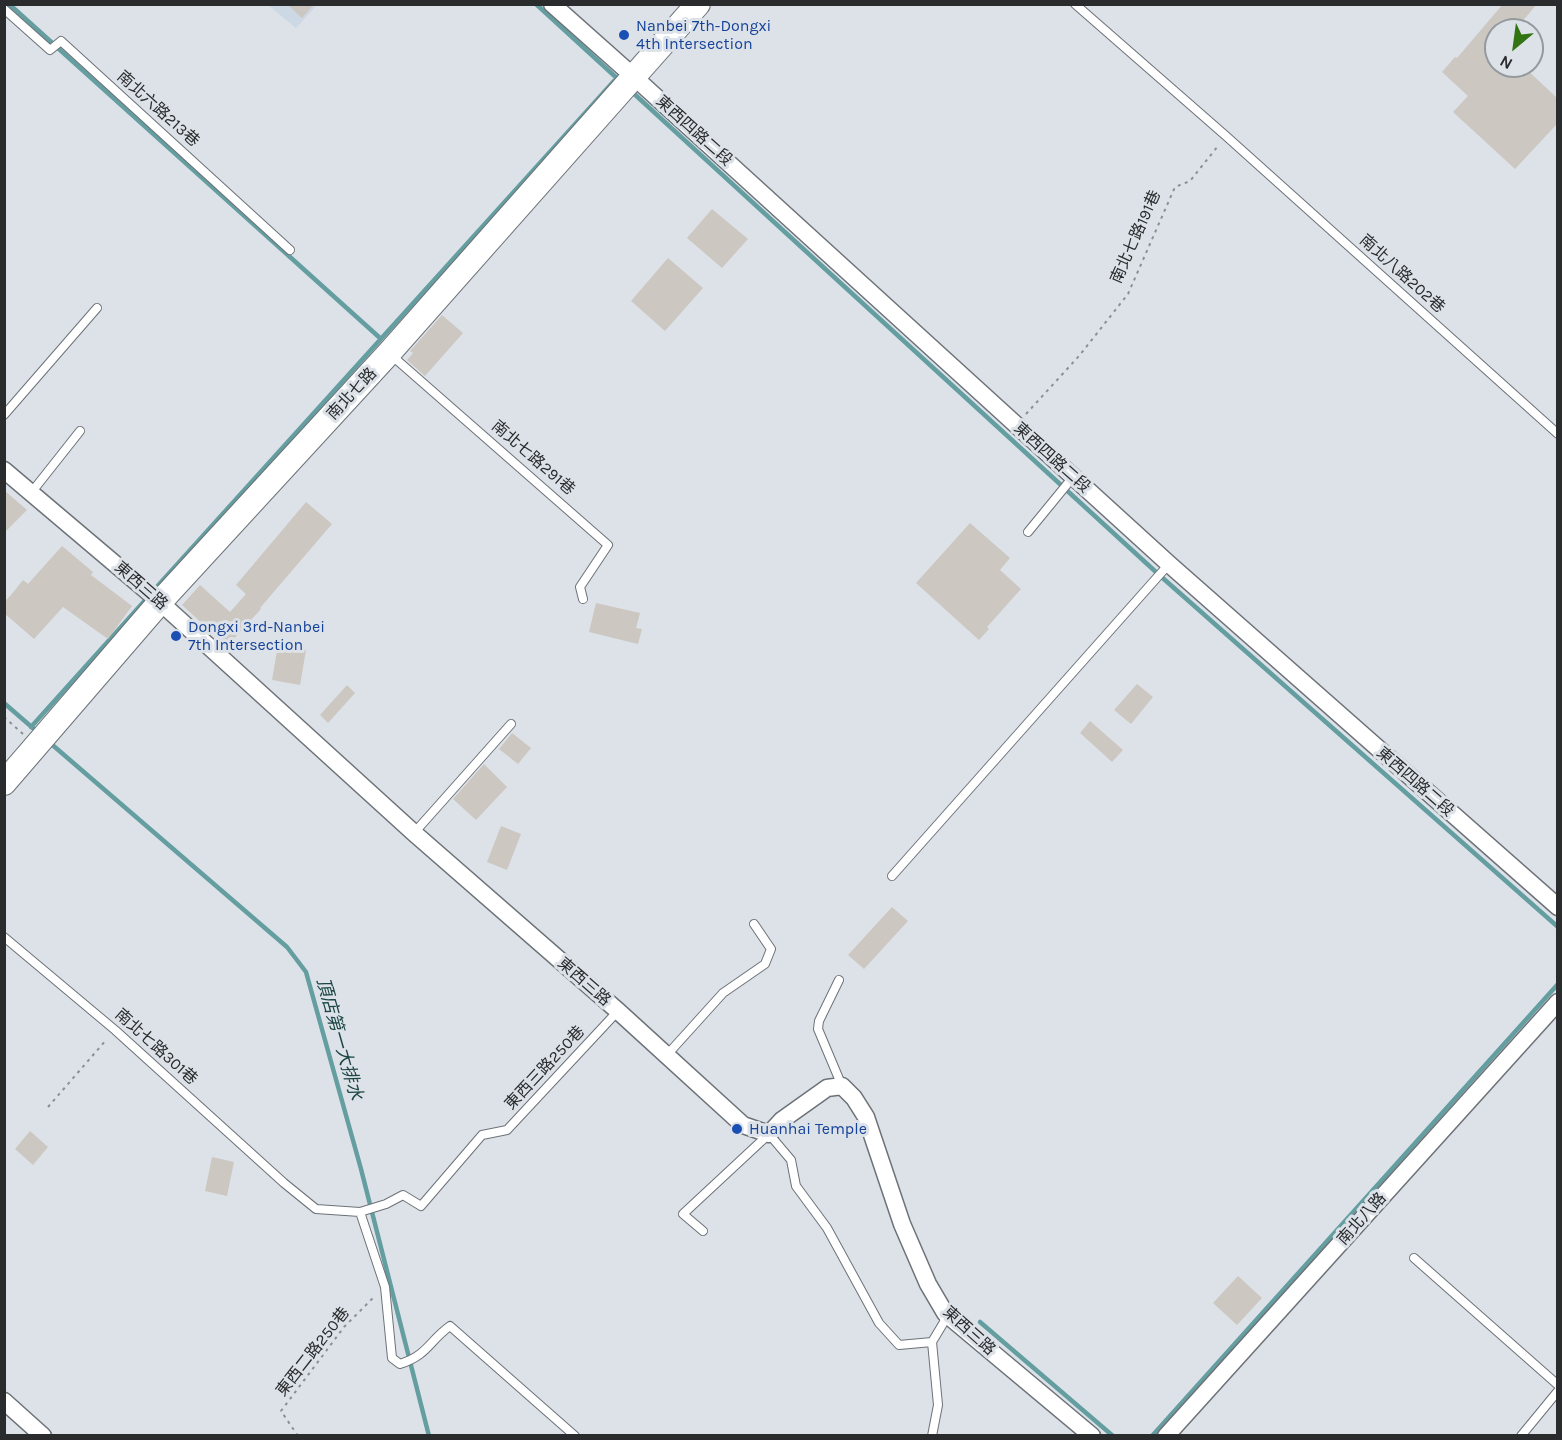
<!DOCTYPE html>
<html>
<head>
<meta charset="utf-8">
<style>
	body { margin:0 }
	#map { position:relative; width:1562px; height:1440px; overflow:hidden; background:#dce2e8; font-family:Karla,sans-serif }
	canvas { display:block }
	.frame { position:absolute; inset:0; border:6px solid #292b2d; pointer-events:none }
	.north { position:absolute; left:1484px; top:18px; width:60px; height:60px; box-sizing:border-box; background:#dce2e8; border:2px solid #94999d; border-radius:50%; rotate:209deg; font-size:16px; font-weight:700; line-height:24px; text-align:center; color:#292b2d }
	.north::after { content:''; display:block; margin:auto; width:21px; height:27px; background:#327412; clip-path:polygon(50% 0,100% 100%,50% 72%,0 100%) }
</style>
</head>
<body>
<div id="map">
<canvas width="1562" height="1440"></canvas>
<div class="frame"></div>
<div class="north">N</div>
</div>
<script>
const ctx = document.querySelector('canvas').getContext('2d');
ctx.lineJoin = 'round';
function fill(path, color) {
  ctx.fillStyle = color;
  ctx.fill(path, 'evenodd');
}
function stroke(path, color, width, dash) {
  ctx.strokeStyle = color;
  ctx.lineWidth = width;
  ctx.lineCap = dash ? 'butt' : 'round';
  ctx.setLineDash(dash || []);
  ctx.stroke(path);
}
function label(font, color, halo, rows, align = 'center') {
  ctx.font = font + ' Karla,"Noto Sans TC",sans-serif';
  ctx.lineWidth = 6;
  ctx.setLineDash([]);
  ctx.textBaseline = 'middle';
  ctx.strokeStyle = halo;
  ctx.fillStyle = color;
  for (const [text, x, y, turn = 0] of rows) {
    ctx.save();
    ctx.translate(x, y);
    ctx.rotate((+turn || 0) * Math.PI / 180);
    ctx.textAlign = isNaN(turn) ? turn : align;
    if (halo) ctx.strokeText(text, 0, 0);
    ctx.fillText(text, 0, 0);
    ctx.restore();
  }
}
const built = new Path2D(`
	M 268,5 L 317,5 L 296,28 Z`);
const stream = new Path2D(`
	M 9,4 L 380,338
	M 536,4 L 620,81
	M 631,91 L 1157,573 L 1558,927
	M 153,591 L 614,81
	M 4,703 L 34,729
	M 31,727 L 148,597
	M 49,742 L 287,947 L 306,972 L 361,1169 L 429,1436
	M 980,1322 L 1113,1436
	M 1152,1436 L 1558,984`);
const building = new Path2D(`
	M 287,4 L 314,4 L 302,18 Z
	M 1503,4 L 1537,4 L 1515,30 L 1496,30 L 1496,66 L 1523,66 L 1557,98 L 1557,124 L 1515,169 L 1453,112 L 1468,96 L 1442,72 L 1455,57 L 1457,58 Z
	M 712,209 L 748,239 L 722,268 L 687,238 Z
	M 668,258 L 703,288 L 665,331 L 631,301 Z
	M 442,315 L 463,333 L 425,376 L 407,360 L 413,353 L 410,351 Z
	M 4,490 L 27,510 L 4,533 Z
	M 306,502 L 332,524 L 260,608 L 261,609 L 227,646 L 182,605 L 200,585 L 230,612 L 246,594 L 236,585 Z
	M 970,523 L 1010,558 L 1000,570 L 1021,589 L 987,627 L 989,629 L 979,640 L 916,583 Z
	M 62,546 L 93,572 L 91,575 L 132,606 L 108,639 L 63,607 L 34,639 L 4,613 L 4,602 L 11,595 L 23,580 L 28,584 Z
	M 596,603 L 640,613 L 636,628 L 642,629 L 638,644 L 589,632 Z
	M 278,645 L 306,650 L 300,685 L 272,680 Z
	M 1137,684 L 1153,697 L 1131,724 L 1114,710 Z
	M 347,685 L 355,693 L 328,723 L 320,715 Z
	M 1090,721 L 1123,750 L 1112,762 L 1080,733 Z
	M 512,733 L 531,748 L 518,764 L 499,749 Z
	M 484,764 L 507,787 L 476,820 L 453,799 Z
	M 501,826 L 521,834 L 507,870 L 487,862 Z
	M 892,907 L 908,921 L 864,969 L 848,955 Z
	M 30,1131 L 48,1147 L 33,1165 L 15,1149 Z
	M 212,1157 L 234,1162 L 227,1196 L 205,1191 Z
	M 1238,1276 L 1262,1298 L 1237,1325 L 1213,1303 Z`);
const path = new Path2D(`
	M 1026,414 L 1079,356 L 1128,294 L 1175,187 L 1190,181 L 1218,146
	M 4,717 L 23,734
	M 48,1107 L 107,1039
	M 298,1436 L 281,1411 L 344,1327 L 374,1297`);
const lane = new Path2D(`
	M 1075,4 L 1226,136 L 1558,434
	M 4,9 L 50,50 L 61,41 L 290,250
	M 390,354 L 608,545 L 580,587 L 583,599
	M 4,415 L 97,308
	M 31,493 L 80,431
	M 1028,532 L 1073,477
	M 414,833 L 511,724
	M 892,876 L 1169,564
	M 4,937 L 115,1030 L 284,1183 L 316,1209 L 360,1212 L 386,1204 L 403,1195 L 421,1206 L 482,1135 L 507,1130 L 618,1011
	M 839,980 L 819,1021 L 818,1029 L 842,1086
	M 666,1056 L 723,993 L 765,964 L 771,949 L 754,924
	M 360,1212 L 385,1287 L 392,1358 L 400,1364 C 428,1355 429,1341 450,1326 L 575,1436
	M 703,1231 L 683,1214 L 769,1134 L 791,1160 L 796,1186 L 827,1228 L 879,1323 L 899,1345 L 932,1342
	M 1414,1258 L 1558,1385
	M 932,1436 L 938,1405 L 932,1342 L 944,1322 L 945,1314
	M 1521,1436 L 1558,1391`);
const street = new Path2D(`
	M 552,4 L 633,76 L 1169,564 L 1558,907
	M 4,470 L 160,602 L 414,833 L 618,1011 L 743,1125 L 769,1134 L 782,1120 L 827,1088 L 842,1086 L 854,1098 L 866,1117 L 902,1224 L 928,1284 L 945,1313 L 1092,1436
	M 4,1401 L 43,1436
	M 1166,1436 L 1558,1002`);
const secondary = new Path2D(`
	M 4,783 L 160,602 L 389,353 L 698,4`);
const markers = [
	[624,35,6,"#1a4fb4"],
	[176,636,6,"#1a4fb4"],
	[737,1129,6,"#1a4fb4"]
];
const transitNames = [
	["Nanbei 7th-Dongxi",636,26],
	["4th Intersection",636,44],
	["Dongxi 3rd-Nanbei",188,627],
	["7th Intersection",188,645],
	["Huanhai Temple",749,1129]
];
const streetNames = [
	["南北六路213巷",158,109,42],
	["東西四路二段",694,131,42],
	["南北七路191巷",1136,237,-66],
	["南北八路202巷",1402,274,42],
	["南北七路",352,394,-47],
	["南北七路291巷",533,458,41],
	["東西四路二段",1052,458,42],
	["東西三路",141,586,41],
	["東西四路二段",1415,782,41],
	["東西三路",584,982,41],
	["南北七路301巷",156,1047,42],
	["東西三路250巷",545,1068,-47],
	["南北八路",1362,1219,-48],
	["東西三路",969,1331,42],
	["東西二路250巷",313,1352,-52]
];
const waterNames = [
	["頂店第一大排水",339,1039,74]
];
fill(built, '#ccd8e3');
stroke(stream, '#649ea0', 4.5);
fill(building, '#ccc7c1');
stroke(lane, '#6c7277', 10);
stroke(street, '#6c7277', 19);
stroke(secondary, '#6c7277', 26);
stroke(path, '#8c9095', 2, [3, 4.5]);
stroke(lane, '#fff', 8);
stroke(street, '#fff', 16);
stroke(secondary, '#fff', 24);
for (const [x, y, r, color] of markers) {
  const dot = new Path2D();
  dot.arc(x, y, r, 0, 2 * Math.PI);
  ctx.fillStyle = color;
  ctx.fill(dot);
  stroke(dot, '#dce2e8', 2);
}
label('16px', '#164399', '#dce2e8', transitNames, 'left');
label('16px', '#292b2d', '#dce2e8', streetNames);
label('italic 18px', '#1c4444', '#dce2e8', waterNames);
</script>
</body>
</html>
